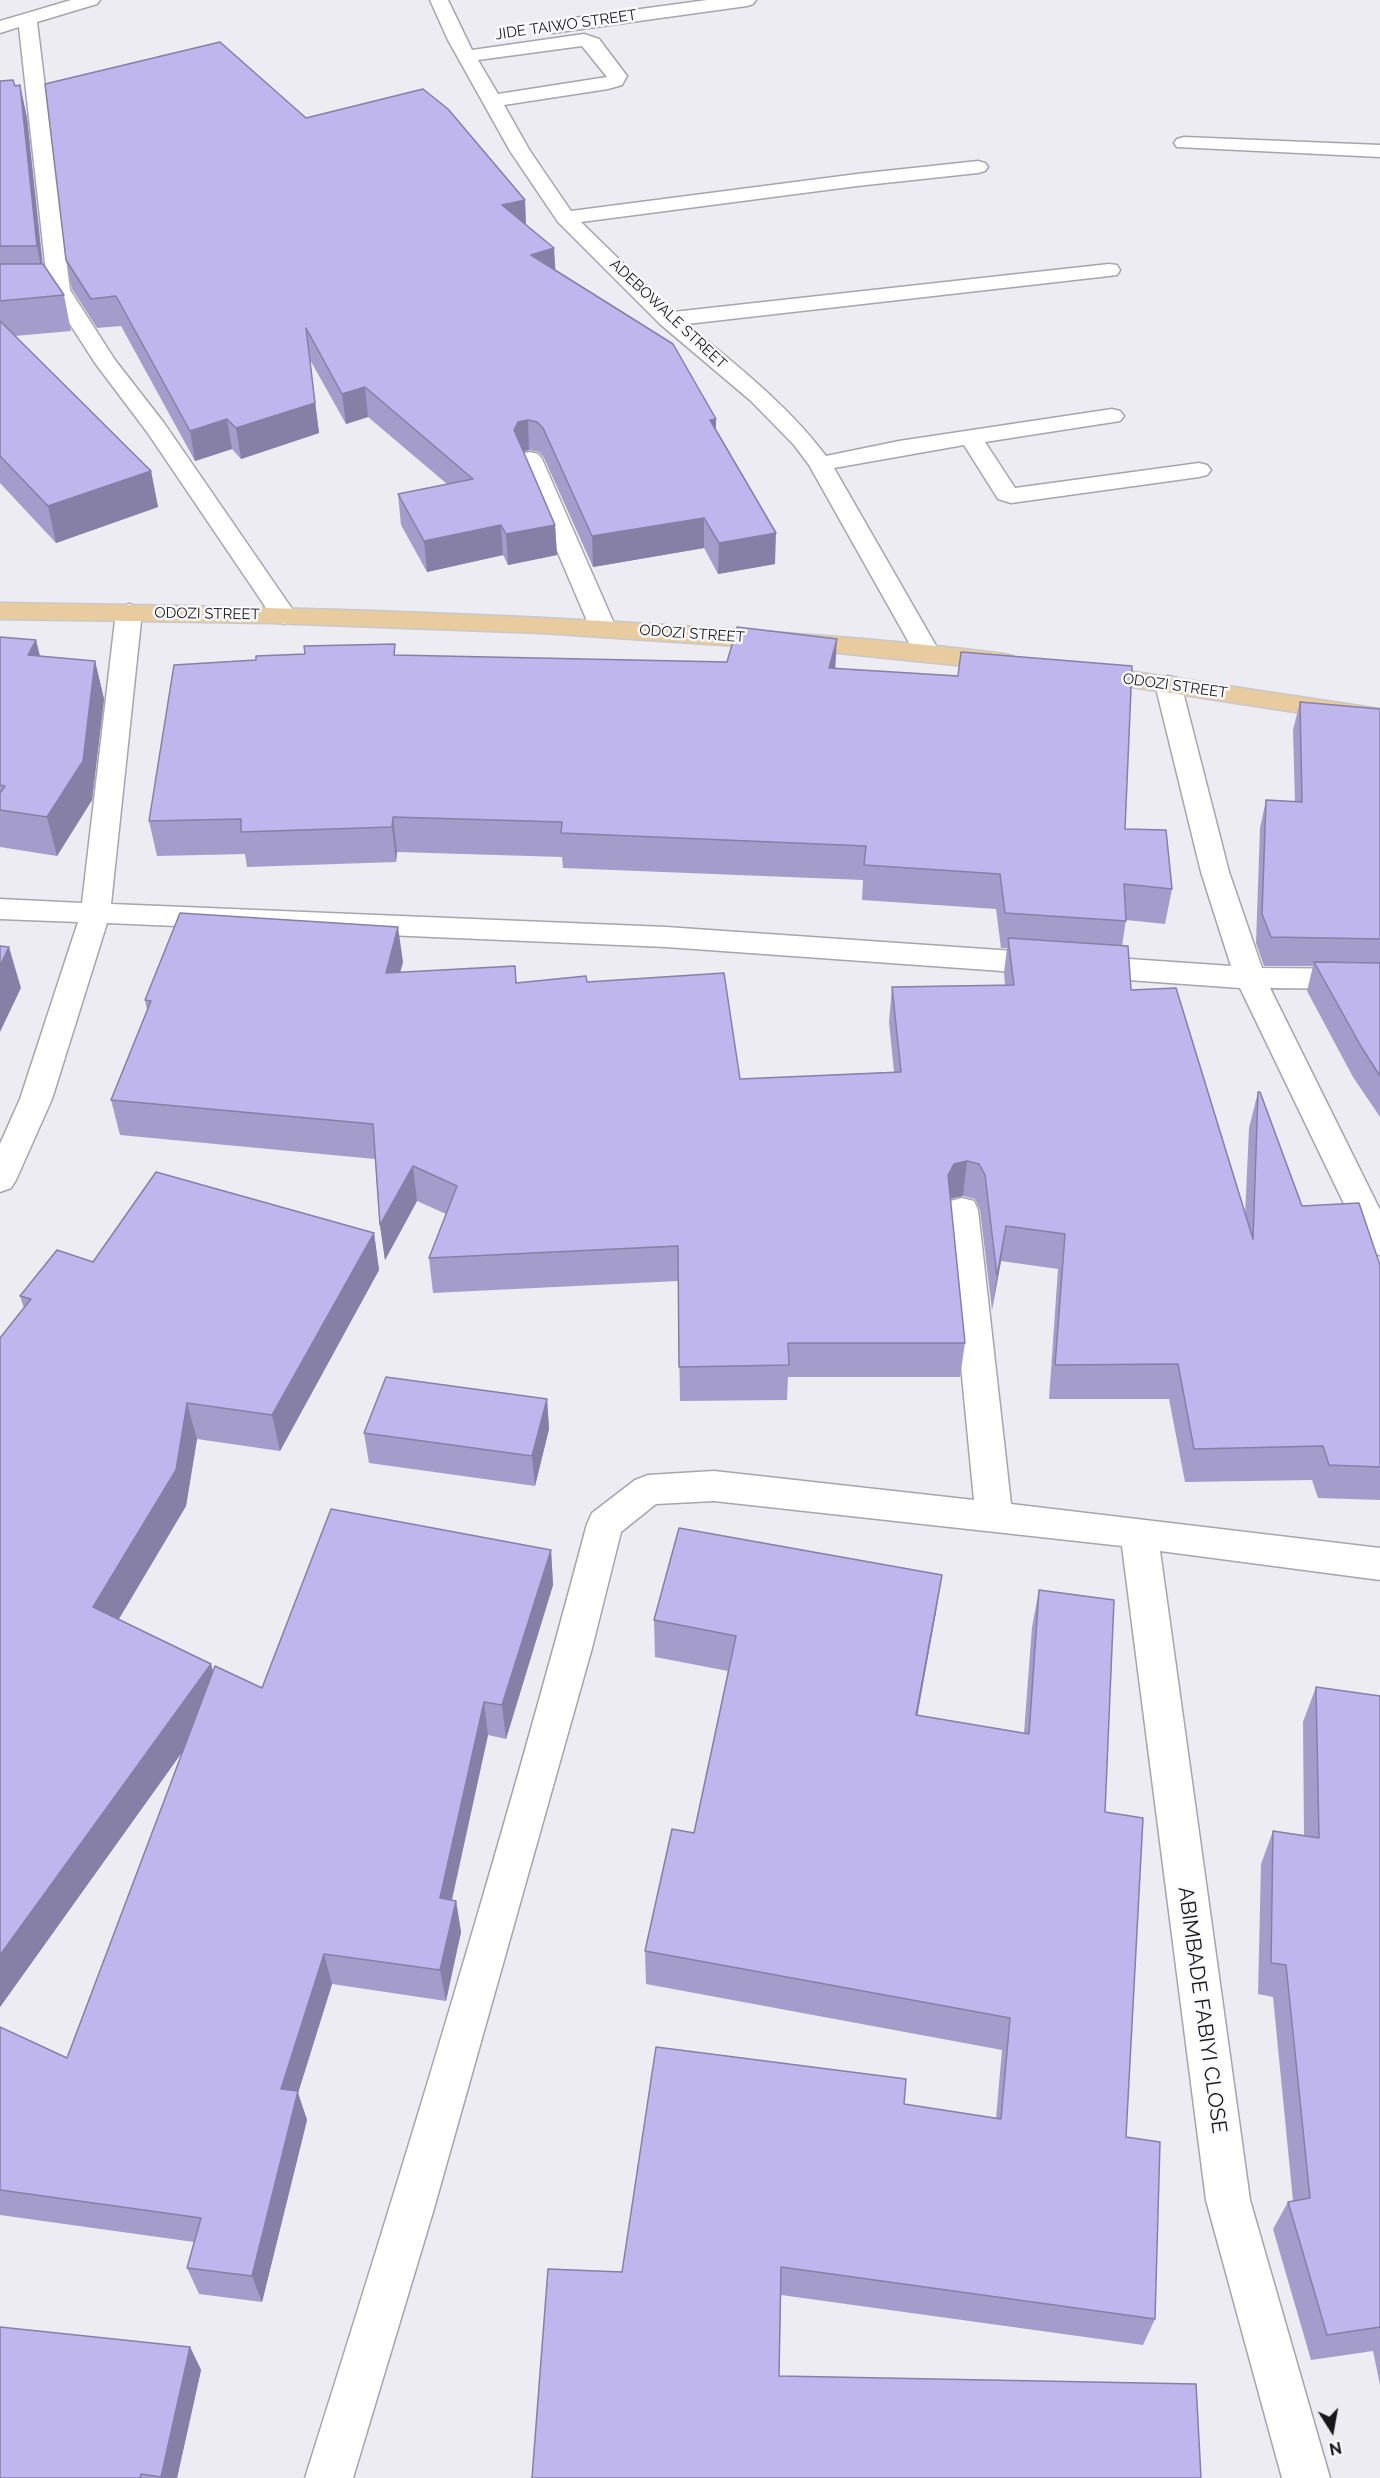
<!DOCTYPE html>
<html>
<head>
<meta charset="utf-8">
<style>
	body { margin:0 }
	#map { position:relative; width:1380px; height:2478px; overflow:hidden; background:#edecf3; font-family:Raleway,sans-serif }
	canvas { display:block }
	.north { position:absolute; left:1302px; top:2400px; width:60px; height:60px; -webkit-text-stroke:4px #fafafe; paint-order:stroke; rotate:169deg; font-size:16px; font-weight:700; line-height:24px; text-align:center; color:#18181a }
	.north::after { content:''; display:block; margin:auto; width:21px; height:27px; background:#18181a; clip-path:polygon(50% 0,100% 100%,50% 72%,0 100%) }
</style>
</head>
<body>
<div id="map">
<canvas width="1380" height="2478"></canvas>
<div class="north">N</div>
</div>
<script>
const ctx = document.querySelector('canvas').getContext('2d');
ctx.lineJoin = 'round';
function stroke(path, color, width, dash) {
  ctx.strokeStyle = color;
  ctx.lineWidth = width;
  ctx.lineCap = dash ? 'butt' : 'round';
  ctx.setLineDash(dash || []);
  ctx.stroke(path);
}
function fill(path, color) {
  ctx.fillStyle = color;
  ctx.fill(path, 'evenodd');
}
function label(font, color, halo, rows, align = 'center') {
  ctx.font = font + ' Raleway,sans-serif';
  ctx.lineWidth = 5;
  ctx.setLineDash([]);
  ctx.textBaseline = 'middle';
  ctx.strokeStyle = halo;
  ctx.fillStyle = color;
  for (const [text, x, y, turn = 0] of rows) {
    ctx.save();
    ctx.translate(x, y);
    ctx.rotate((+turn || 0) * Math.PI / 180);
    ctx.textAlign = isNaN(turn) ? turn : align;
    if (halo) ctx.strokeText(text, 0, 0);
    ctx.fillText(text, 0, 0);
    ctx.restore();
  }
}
const minor = new Path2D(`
	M 71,0 L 100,0 L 97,4 L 37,22 L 70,290 L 115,360 L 164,423 L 297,616 L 293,621 L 284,624 L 275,621 L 147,432 L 95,363 L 48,290 L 19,27 L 0,33 L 0,21 Z
	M 430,0 L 448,0 L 472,50 L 584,34 L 599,39 L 627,76 L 622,85 L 608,89 L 504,105 L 530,151 L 571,211 L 857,174 L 978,161 L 985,163 L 988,167 L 985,171 L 978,173 L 857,186 L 581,222 L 673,312 L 1109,264 L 1117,265 L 1120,270 L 1117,275 L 1109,276 L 687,324 C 736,365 787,404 826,456 L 899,441 L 1112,409 L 1120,411 L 1124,416 L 1120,421 L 985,442 L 1015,488 L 1199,463 L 1207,465 L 1211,470 L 1207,475 L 1199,477 L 1011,503 L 998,499 L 964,445 L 834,468 L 939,651 L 935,657 L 926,659 L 917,657 L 809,465 L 794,445 L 751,401 L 660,324 L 558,222 L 510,151 L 448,40 ZM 582,46 L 607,77 L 498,94 L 478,60 Z
	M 707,0 L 756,0 L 753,4 L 747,6 L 552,33 L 545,31 L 543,27 L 545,23 L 552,21 Z
	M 1184,137 L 1380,145 L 1380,157 L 1177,147 L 1174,143 L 1177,139 Z
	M 530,452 L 538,454 L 542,459 L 616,628 L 612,633 L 603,636 L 594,633 L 590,628 L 518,459 L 522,454 Z
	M 129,604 L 138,607 L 142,612 L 111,904 L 666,927 L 1231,966 L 1201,872 L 1155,684 L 1159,678 L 1168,676 L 1177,678 L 1181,684 L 1229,872 L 1262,968 L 1380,969 L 1380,989 L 1270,988 L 1380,1210 L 1380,1255 L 1368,1252 L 1363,1243 L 1240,988 L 666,947 L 107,923 L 52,1099 L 16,1180 L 11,1188 L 0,1192 L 0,1144 L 20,1099 L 78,922 L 0,919 L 0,899 L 82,903 L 116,612 L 120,607 Z
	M 962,1198 L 974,1201 L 978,1210 L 1011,1504 L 1380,1548 L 1380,1580 L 1160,1551 L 1250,2200 L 1330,2478 L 1282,2478 L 1206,2200 L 1122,1546 L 714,1501 L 656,1504 L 621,1532 L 592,1648 L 433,2212 L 353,2478 L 305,2478 C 405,2162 502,1844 587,1524 L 592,1513 L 635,1480 L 648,1475 L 714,1471 L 974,1500 L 946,1210 L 950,1201 Z`);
const major = new Path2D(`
	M 0,603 C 227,606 455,611 682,626 C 789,633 897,640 1004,654 L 1013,656 L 1017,662 L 1013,668 L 1004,670 L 828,652 L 542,633 L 271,623 L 0,619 Z
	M 1088,665 L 1380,709 L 1380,725 L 1079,679 L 1075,673 L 1079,667 Z`);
const wall = new Path2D(`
	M 0,81 L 15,86 L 20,85 L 27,118 L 43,264 L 64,295 L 71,331 L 15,336 L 151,471 L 158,507 L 56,543 L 0,483 Z
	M 306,118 L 525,200 L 526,225 L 555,271 L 716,419 L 716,431 L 775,564 L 718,574 L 704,548 L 593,567 L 544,458 L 539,452 L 529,450 L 524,452 L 555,525 L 557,555 L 508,565 L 503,555 L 427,572 L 401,525 L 398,494 L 447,484 L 368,417 L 346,424 L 309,358 L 319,433 L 241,459 L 232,449 L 195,461 L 121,326 L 97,328 L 72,289 L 66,260 Z
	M 0,637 L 36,640 L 40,656 L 95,661 L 104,699 L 92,800 L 57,856 L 0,847 Z
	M 396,655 L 836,669 L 1125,829 L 1172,889 L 1165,924 L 1126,920 L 1122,946 L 1131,990 L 1245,1216 L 1249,1128 L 1258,1092 L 1302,1206 L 1380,1265 L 1380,1500 L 1318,1498 L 1312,1480 L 1185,1482 L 1169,1399 L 1049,1399 L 1058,1269 L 1001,1261 L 992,1310 L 980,1210 L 975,1199 L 963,1196 L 950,1199 L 965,1343 L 960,1377 L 788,1377 L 787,1400 L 680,1401 L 678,1281 L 433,1293 L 429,1258 L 446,1214 L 417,1201 L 385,1260 L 380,1225 L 375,1159 L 120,1135 L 111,1100 L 147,1010 L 145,1000 L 403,962 L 400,972 L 516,983 L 587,982 L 740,1079 L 894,1072 L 889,1022 L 892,987 L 1005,985 L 1004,973 L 1007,948 L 1001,948 L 996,909 L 862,900 L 863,880 L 563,868 L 562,857 L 397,852 L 396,862 L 247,867 L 245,854 L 157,856 L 149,821 Z
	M 1300,702 L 1380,709 L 1380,1117 L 1353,1077 L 1307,991 L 1313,966 L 1264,966 L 1256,943 L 1260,828 L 1266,800 L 1295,802 L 1293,730 Z
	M 374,1233 L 379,1270 L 280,1451 L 197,1439 L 186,1506 L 119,1619 L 213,1671 L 262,1688 L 551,1550 L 553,1585 L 506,1739 L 488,1735 L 452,1900 L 456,1901 L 461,1932 L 446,2001 L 332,1984 L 298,2093 L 307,2120 L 262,2302 L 199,2294 L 187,2268 L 194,2242 L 0,2215 L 0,2027 L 67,2058 L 183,1750 L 0,2007 L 24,1308 L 20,1296 L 93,1262 Z
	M 547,1399 L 549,1429 L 535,1486 L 369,1463 L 364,1433 Z
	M 942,1575 L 936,1612 L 917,1715 L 1024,1733 L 1032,1627 L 1039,1590 L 1105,1812 L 1126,2137 L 1155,2319 L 1143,2345 L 781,2295 L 779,2376 L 532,2478 L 622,2272 L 904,2104 L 996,2118 L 1002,2050 L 646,1984 L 645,1951 L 694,1833 L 728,1671 L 655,1657 L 654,1620 Z
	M 1316,1687 L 1380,1696 L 1380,2385 L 1373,2351 L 1311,2360 L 1273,2229 L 1288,2202 L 1293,2201 L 1273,1997 L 1258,1994 L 1261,1864 L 1273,1831 L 1304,1835 L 1303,1722 Z
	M 190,2347 L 201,2370 L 177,2478 L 0,2478 Z`);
const shadedWall = new Path2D(`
	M 20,85 L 27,118 L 44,281 L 37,246 Z
	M 525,200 L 526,229 L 502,205 Z
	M 554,248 L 556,278 L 531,255 Z
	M 306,328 L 319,433 L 241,459 L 236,428 Z
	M 365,387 L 368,417 L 346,424 L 342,394 Z
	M 227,419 L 232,449 L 195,461 L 190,431 Z
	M 716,419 L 716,449 L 710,420 Z
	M 528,420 L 529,450 L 520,453 L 514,430 L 518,422 Z
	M 151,471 L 158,507 L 56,543 L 48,506 Z
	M 704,518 L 704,548 L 593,567 L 592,536 Z
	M 501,525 L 503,555 L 427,572 L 424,541 Z
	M 555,525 L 557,555 L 508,565 L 506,534 Z
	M 776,533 L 775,564 L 718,574 L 719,543 Z
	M 837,639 L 835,673 L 829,668 Z
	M 36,640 L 45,678 L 28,655 Z
	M 95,661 L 104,699 L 92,800 L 57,856 L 47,817 Z
	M 393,817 L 397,852 L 396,862 L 392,827 Z
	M 398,927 L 403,962 L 390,1009 L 386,973 Z
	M 9,947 L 21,988 L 0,1032 L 0,966 Z
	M 967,1161 L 963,1196 L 949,1199 L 948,1175 L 954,1164 Z
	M 413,1166 L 417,1201 L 385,1260 L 380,1225 Z
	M 1006,1226 L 1001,1261 L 992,1310 L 997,1276 Z
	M 374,1233 L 379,1270 L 280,1451 L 272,1415 Z
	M 547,1399 L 549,1429 L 535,1486 L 532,1456 Z
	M 187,1403 L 197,1439 L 186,1506 L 105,1642 L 93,1607 Z
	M 551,1550 L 553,1585 L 506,1739 L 502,1705 Z
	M 942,1575 L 936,1612 L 911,1751 L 916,1715 Z
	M 211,1664 L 221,1698 L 0,2007 L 0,1955 Z
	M 484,1702 L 488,1735 L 445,1930 L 440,1898 Z
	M 456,1901 L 461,1932 L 446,2001 L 440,1970 Z
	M 324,1954 L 332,1984 L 298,2093 L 307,2120 L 262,2302 L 252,2276 L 281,2089 Z
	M 190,2347 L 201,2370 L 177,2478 L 162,2478 L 161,2477 Z`);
const building = new Path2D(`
	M 220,42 L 306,118 L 423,89 L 448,109 L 525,200 L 502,205 L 554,248 L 531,255 L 673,344 L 716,419 L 710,420 L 776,533 L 719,543 L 704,518 L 592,536 L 543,428 L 537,422 L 528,420 L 518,422 L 514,430 L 555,525 L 506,534 L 501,525 L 424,541 L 398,494 L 473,479 L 365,387 L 342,394 L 306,328 L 315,403 L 236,428 L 227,419 L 190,431 L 116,296 L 91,299 L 66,260 L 45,84 Z
	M 13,80 L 15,86 L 20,85 L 37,246 L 0,246 L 0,81 Z
	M 0,264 L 43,264 L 64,295 L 0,301 Z
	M 0,321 L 151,471 L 48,506 L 0,456 Z
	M 737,627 L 837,639 L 829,668 L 958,676 L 961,652 L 1132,666 L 1125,829 L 1166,830 L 1172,889 L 1124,884 L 1126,921 L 1005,913 L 1000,874 L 864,865 L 866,846 L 561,833 L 562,822 L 393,817 L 392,827 L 241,832 L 241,819 L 149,821 L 174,665 L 256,660 L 256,656 L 305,654 L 304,646 L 395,644 L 394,655 L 727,662 Z
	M 0,637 L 36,640 L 28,655 L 95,661 L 83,761 L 47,817 L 0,810 L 0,793 L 5,786 L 0,785 Z
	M 1300,702 L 1380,709 L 1380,939 L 1271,937 L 1262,914 L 1266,800 L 1302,802 Z
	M 180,913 L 398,927 L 386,973 L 515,966 L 516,983 L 586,976 L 587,982 L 724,973 L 740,1079 L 901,1072 L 892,987 L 1014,985 L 1008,938 L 1128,946 L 1131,990 L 1176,988 L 1253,1239 L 1258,1092 L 1260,1092 L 1302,1206 L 1359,1203 L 1380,1265 L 1380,1467 L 1329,1465 L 1323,1446 L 1194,1449 L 1178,1364 L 1055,1365 L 1065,1234 L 1006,1226 L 997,1276 L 985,1175 L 979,1164 L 967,1161 L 954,1164 L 948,1175 L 965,1343 L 788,1343 L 789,1365 L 679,1367 L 678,1246 L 429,1258 L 457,1186 L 413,1166 L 380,1225 L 373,1124 L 111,1100 L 151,1001 L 145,1000 Z
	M 0,946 L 9,947 L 0,966 Z
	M 1314,962 L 1380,963 L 1380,1076 L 1362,1048 Z
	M 156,1172 L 374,1233 L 272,1415 L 187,1403 L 176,1470 L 93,1607 L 211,1664 L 0,1955 L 0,1338 L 31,1299 L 20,1296 L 57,1250 L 93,1262 Z
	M 386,1377 L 547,1399 L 532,1456 L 364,1433 Z
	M 331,1509 L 551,1550 L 502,1705 L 484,1702 L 440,1898 L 456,1901 L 440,1970 L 324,1954 L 281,2089 L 298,2091 L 252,2276 L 187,2268 L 201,2218 L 0,2190 L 0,2027 L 67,2058 L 215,1666 L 262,1688 Z
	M 679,1528 L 942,1575 L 916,1715 L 1029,1734 L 1039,1590 L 1114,1600 L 1105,1812 L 1143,1818 L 1126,2137 L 1160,2142 L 1155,2319 L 781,2267 L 779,2376 L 1196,2384 L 1201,2478 L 532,2478 L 548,2269 L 622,2272 L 656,2047 L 906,2079 L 904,2104 L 1001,2119 L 1010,2018 L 645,1951 L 672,1829 L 694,1833 L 736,1636 L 654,1620 Z
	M 1316,1687 L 1380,1696 L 1380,2327 L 1327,2335 L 1288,2202 L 1310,2198 L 1286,1965 L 1271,1963 L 1273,1831 L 1319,1838 Z
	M 0,2327 L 190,2347 L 161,2477 L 141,2474 L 140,2478 L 0,2478 Z`);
const farStreetnames = [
	["JIDE TAIWO STREET",566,25,-8],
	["ADEBOWALE STREET",668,314,43],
	["ODOZI STREET",207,614,1],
	["ODOZI STREET",692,634,4],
	["ODOZI STREET",1175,686,8]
];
const nearStreetnames = [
	["ABIMBADE FABIYI CLOSE",1202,2010,82]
];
stroke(minor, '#a6a5ab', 3);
stroke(major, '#c8c8c8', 3);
fill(minor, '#fff');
fill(major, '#e8cc9f');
fill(wall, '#a49dcc');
fill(shadedWall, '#867fa6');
fill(building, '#bfb6ed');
stroke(building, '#867fa6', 1.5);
label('15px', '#18181a', '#fafafe', farStreetnames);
label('21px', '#18181a', '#fafafe', nearStreetnames);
</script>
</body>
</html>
